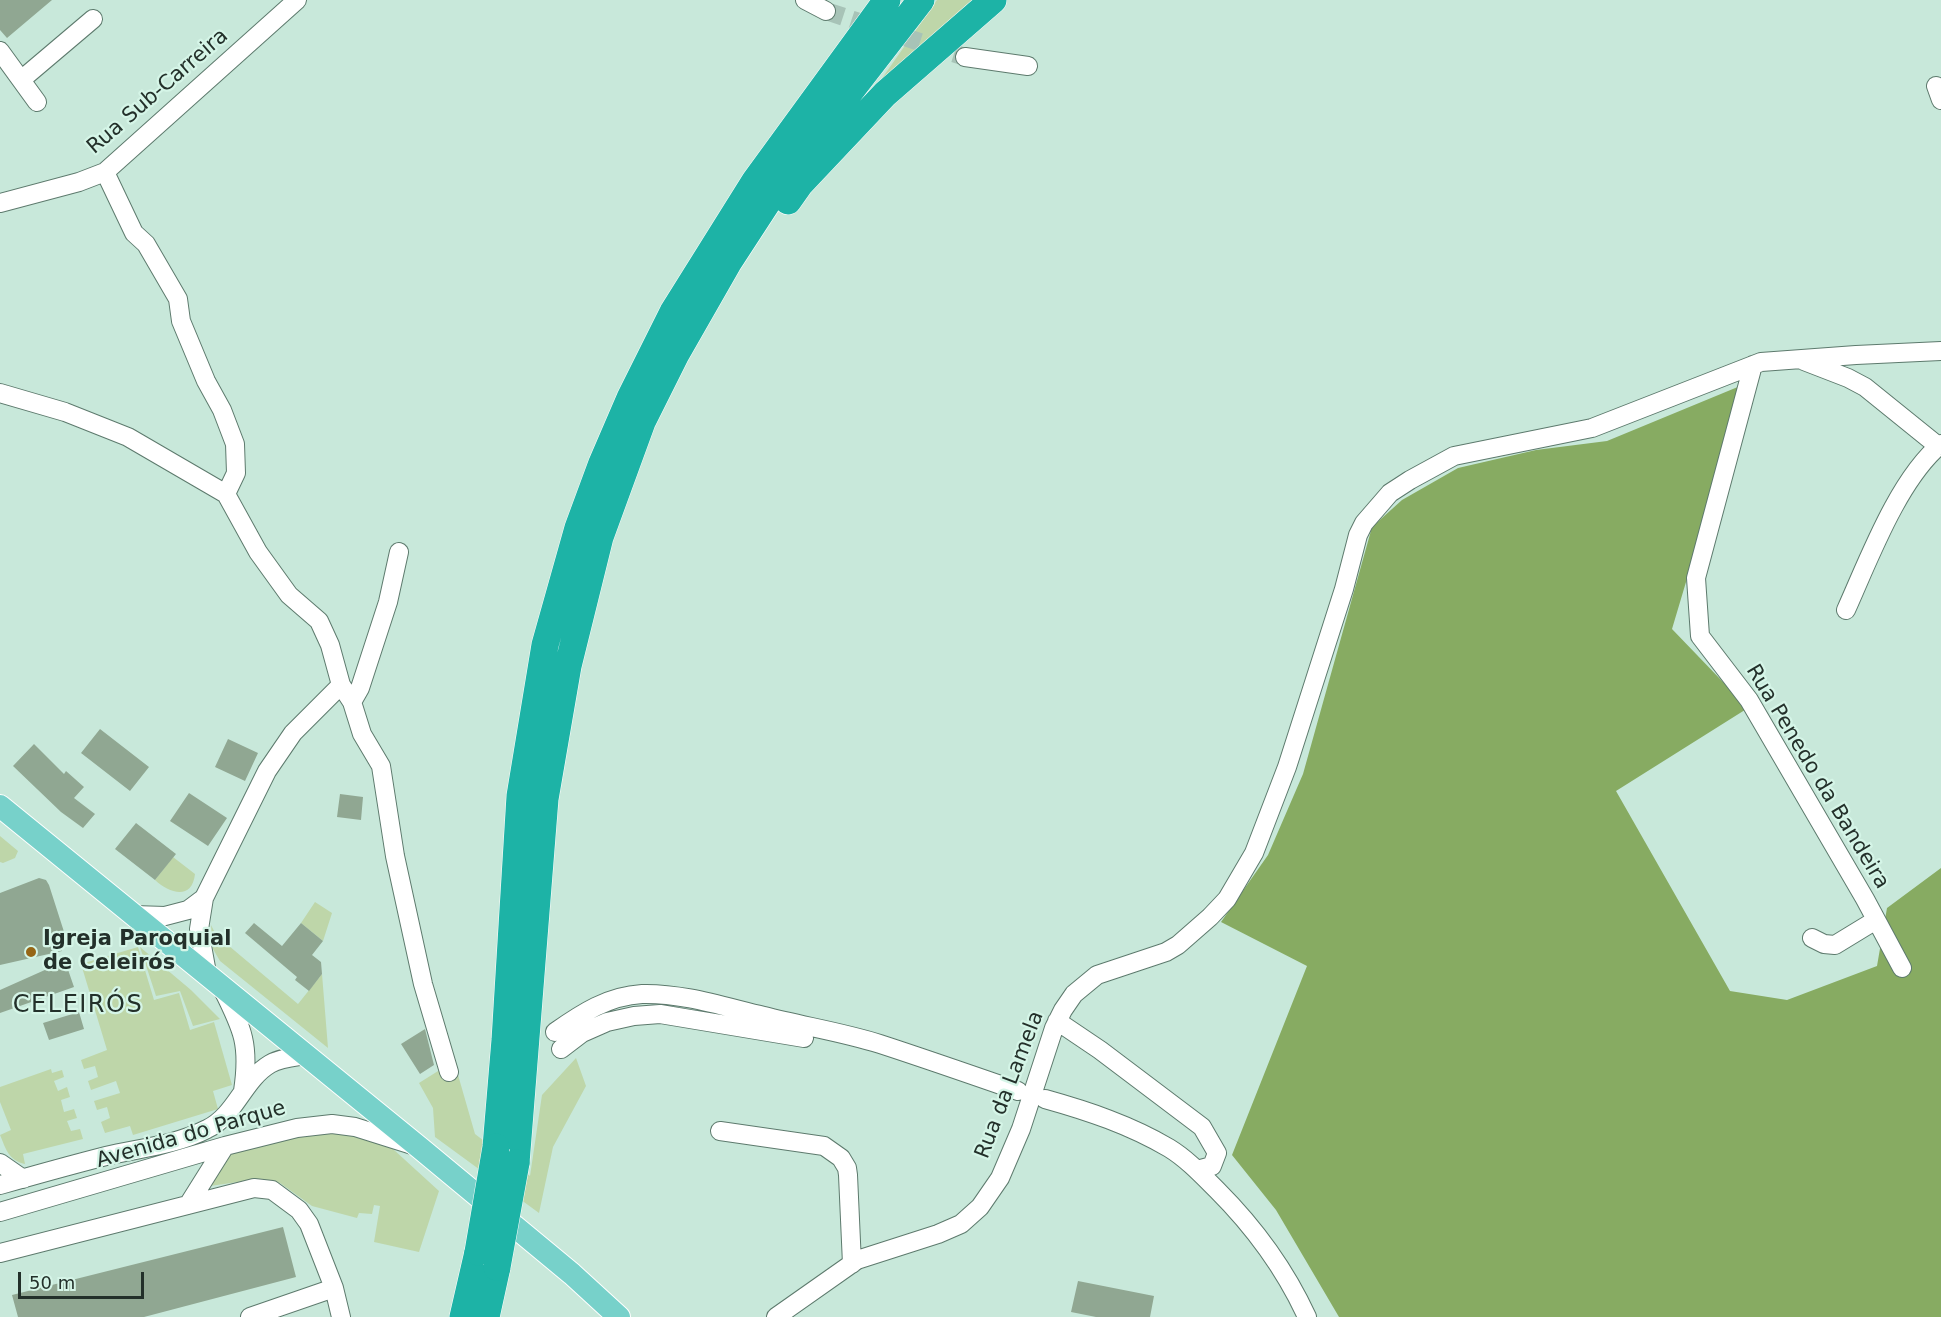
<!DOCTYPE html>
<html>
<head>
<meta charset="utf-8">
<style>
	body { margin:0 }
	#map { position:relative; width:1941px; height:1317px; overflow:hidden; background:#c8e8da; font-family:"DejaVu Sans",sans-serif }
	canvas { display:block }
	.scale { position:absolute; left:18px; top:1272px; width:126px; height:27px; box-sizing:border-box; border:3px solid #23302a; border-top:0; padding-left:8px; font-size:18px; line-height:21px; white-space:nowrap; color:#23302a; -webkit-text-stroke:4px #d5f5e7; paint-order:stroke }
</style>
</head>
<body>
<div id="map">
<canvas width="1941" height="1317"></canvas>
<div class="scale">50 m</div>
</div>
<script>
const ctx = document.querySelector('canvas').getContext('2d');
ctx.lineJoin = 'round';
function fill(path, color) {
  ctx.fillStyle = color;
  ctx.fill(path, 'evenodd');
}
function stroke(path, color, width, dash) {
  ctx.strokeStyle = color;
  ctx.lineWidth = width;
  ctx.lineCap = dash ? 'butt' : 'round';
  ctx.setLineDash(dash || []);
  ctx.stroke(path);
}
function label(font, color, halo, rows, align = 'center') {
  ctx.font = font + ' "DejaVu Sans",sans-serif';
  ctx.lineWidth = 4.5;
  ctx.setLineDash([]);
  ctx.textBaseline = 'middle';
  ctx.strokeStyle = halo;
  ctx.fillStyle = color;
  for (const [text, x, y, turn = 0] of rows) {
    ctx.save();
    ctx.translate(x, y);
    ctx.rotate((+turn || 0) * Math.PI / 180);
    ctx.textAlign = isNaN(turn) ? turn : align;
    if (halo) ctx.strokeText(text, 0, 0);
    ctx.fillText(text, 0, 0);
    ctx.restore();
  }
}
const green = new Path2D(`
	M 937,0 L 972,0 L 878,84 Z
	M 0,836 L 18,851 L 15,858 L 3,863 L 0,862 Z
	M 173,857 L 195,874 C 192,901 169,893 155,880 Z
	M 315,902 L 332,913 L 323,941 L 301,923 Z
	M 211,925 L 216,935 L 298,1004 L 322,974 L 328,1048 L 220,961 L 213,949 Z
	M 138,947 L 154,1000 L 179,993 L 190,1030 L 214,1022 L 232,1085 L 213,1091 L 218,1109 L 133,1135 L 130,1126 L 105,1133 L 101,1122 L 110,1118 L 107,1107 L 97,1110 L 94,1101 L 120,1093 L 116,1081 L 91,1090 L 88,1081 L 98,1077 L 95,1066 L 84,1069 L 81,1060 L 107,1050 L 81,964 Z
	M 140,947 L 191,990 L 220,1019 L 193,1026 L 180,991 L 156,996 Z
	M 576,1058 L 586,1086 L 553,1147 L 539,1213 L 435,1137 L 433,1108 L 419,1083 L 454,1061 L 475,1134 L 530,1176 L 542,1095 Z
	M 51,1069 L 52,1073 L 62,1070 L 64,1077 L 54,1081 L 58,1091 L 67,1087 L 70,1097 L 61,1100 L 64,1112 L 74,1109 L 77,1118 L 67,1121 L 71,1131 L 80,1129 L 83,1139 L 23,1154 L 25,1164 C 8,1160 6,1149 0,1135 L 11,1130 L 0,1102 L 0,1087 Z
	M 320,1131 L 371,1138 L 393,1149 L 439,1191 L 419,1252 L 374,1242 L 380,1206 L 374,1205 L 372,1214 L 359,1213 L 357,1218 L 312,1206 L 280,1183 L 259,1179 L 210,1186 L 229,1155 L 295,1133 Z`);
const forest = new Path2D(`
	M 1745,384 L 1672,629 L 1748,708 L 1616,791 L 1730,991 L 1787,1000 L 1877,966 L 1887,908 L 1941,868 L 1941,1317 L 1339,1317 L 1276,1210 L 1232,1155 L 1307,966 L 1221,922 L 1268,855 L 1303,774 L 1372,527 L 1402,500 L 1458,468 L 1536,450 L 1607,441 Z`);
const building = new Path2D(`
	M 0,0 L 52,0 L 7,38 L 0,30 Z
	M 100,729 L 149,767 L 130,791 L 81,753 Z
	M 228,739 L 258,753 L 245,781 L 215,767 Z
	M 34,744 L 64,774 L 66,771 L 84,787 L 74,798 L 95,814 L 83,828 L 61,812 L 13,766 Z
	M 189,793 L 227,818 L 208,846 L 170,821 Z
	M 340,794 L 363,797 L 361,820 L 337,817 Z
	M 136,823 L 176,854 L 155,880 L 115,849 Z
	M 39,878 L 46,880 L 49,885 L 66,938 L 58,941 L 62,951 L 0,965 L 0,893 Z
	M 254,923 L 282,946 L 301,923 L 323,941 L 312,955 L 321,962 L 322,974 L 309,991 L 295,980 L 297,977 L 245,933 Z
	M 65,961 L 74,987 L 0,1013 L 0,990 Z
	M 79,1012 L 84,1029 L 49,1040 L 43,1023 Z
	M 425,1029 L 434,1065 L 420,1074 L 401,1044 Z
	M 283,1227 L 296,1277 L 144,1317 L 18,1317 L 12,1295 Z
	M 1078,1281 L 1154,1296 L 1150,1317 L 1096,1317 L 1071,1312 Z`);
const minorTunnel = new Path2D(`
	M 826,11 L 965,57`);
const minor = new Path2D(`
	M 805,0 L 826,11
	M 0,51 L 37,102
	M 965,57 L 1028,66
	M 21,80 L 93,19
	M 1936,86 L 1941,100
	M 105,172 L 134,233 L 146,244 L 178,299 L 181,321 L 206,381 L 222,410 L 235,444 L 236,473 L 226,494
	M 0,203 L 79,182 L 105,172 L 297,0
	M 1804,361 L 1848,378 L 1865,387 L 1938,446
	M 1753,365 L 1696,578 L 1700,636 L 1749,700 L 1865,899 L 1902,968
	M 0,393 L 65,412 L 128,437 L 226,494 L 258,552 L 289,595 L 319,621 L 330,645 L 341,685 L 352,702 L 362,734 L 381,766 L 395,856 L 423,984 L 449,1072
	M 1846,610 C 1869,559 1898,480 1941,444
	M 352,702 L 360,688 L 388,602 L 399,552
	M 134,915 L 165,916 L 188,910 L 204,898
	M 1812,938 L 1824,944 L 1835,945 L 1876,920
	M 207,973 L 199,929 L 204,898 L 267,771 L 293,733 L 341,685
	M 223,990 C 243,1030 250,1045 243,1091
	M 1057,1021 L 1100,1050 L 1202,1127 L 1217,1153 L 1212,1166 L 1197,1170
	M 555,1032 C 582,1013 608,996 642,994 C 683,993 725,1007 764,1016 C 802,1026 842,1032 880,1044 C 926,1059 972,1075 1018,1091
	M 561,1049 L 582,1033 L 607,1022 L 634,1016 L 660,1014 L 804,1038
	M 1045,1099 C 1088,1111 1130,1125 1169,1148 C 1187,1159 1202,1175 1217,1190 C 1255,1228 1285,1269 1307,1317
	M 720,1131 L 824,1146 L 841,1158 L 847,1168 L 848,1175 L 852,1264
	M 0,1163 L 23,1179
	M 0,1185 C 35,1175 71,1165 106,1156 C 140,1148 176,1145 207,1129 C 236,1115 243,1080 270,1064 C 280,1058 294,1057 306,1055
	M 188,1205 L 225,1146
	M 0,1212 L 225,1146 L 297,1128 L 332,1124 L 355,1127 L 412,1145
	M 0,1253 L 254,1188 L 272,1190 L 299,1210 L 309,1224 L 334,1288 L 250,1317
	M 334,1288 L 341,1317
	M 776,1317 L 857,1260 L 938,1234 L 961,1224 L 980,1207 L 1000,1178 L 1021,1129 L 1054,1028 L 1063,1010 L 1074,994 L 1097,975 L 1166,952 L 1178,945 L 1210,917 L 1227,899 L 1254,853 L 1287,767 L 1344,589 L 1358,535 L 1364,523 L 1390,493 L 1410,480 L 1454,456 L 1592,428 L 1761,362 L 1856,355 L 1941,351`);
const major = new Path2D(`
	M 0,806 L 420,1148 L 572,1274 L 619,1317`);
const highway = new Path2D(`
	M 788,201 L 800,184 L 885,94 L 993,0
	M 496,1147 L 505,1040 L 520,796 L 545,645 L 578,528 L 602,463 L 630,398 L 673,312 L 755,181 L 887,0
	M 516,1163 L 545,799 L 568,666 L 600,537 L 642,422 L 676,354 L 728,263 L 784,177 L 921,0
	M 463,1317 L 478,1252
	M 486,1317 L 497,1267`);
const highwayBridge = new Path2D(`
	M 478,1252 L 496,1147
	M 497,1267 L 516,1163`);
const markers = [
	[31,952,6,"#966616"]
];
const streetNames = [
	["Rua Sub-Carreira",158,92,-41],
	["Rua Penedo da Bandeira",1817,777,59],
	["Rua da Lamela",1010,1085,-69],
	["Avenida do Parque",191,1135,-16]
];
const poiNames = [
	["Igreja Paroquial",43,940],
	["de Celeirós",43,964]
];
const quarterNames = [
	["CELEIRÓS",78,1006]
];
fill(green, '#bed6a9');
fill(forest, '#87ab62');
fill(building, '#90a792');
stroke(minorTunnel, '#a7c3b7', 18, [18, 9]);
stroke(minor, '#5d7a6d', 20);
stroke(major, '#fff', 24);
stroke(highway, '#fff', 28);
stroke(minor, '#fff', 18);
stroke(major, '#77d1ca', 22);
stroke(highway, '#1db3a6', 27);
stroke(highwayBridge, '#fff', 28, []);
stroke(highwayBridge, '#1db3a6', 27);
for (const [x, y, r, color] of markers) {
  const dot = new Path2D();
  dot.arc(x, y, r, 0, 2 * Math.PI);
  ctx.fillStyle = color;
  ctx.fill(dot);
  stroke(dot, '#d5f5e7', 2);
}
label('21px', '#23302a', '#d5f5e7', streetNames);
label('bold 21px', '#23302a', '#d5f5e7', poiNames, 'left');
ctx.letterSpacing = '1.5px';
label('24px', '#23302a', '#d5f5e7', quarterNames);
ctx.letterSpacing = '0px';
</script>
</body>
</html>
